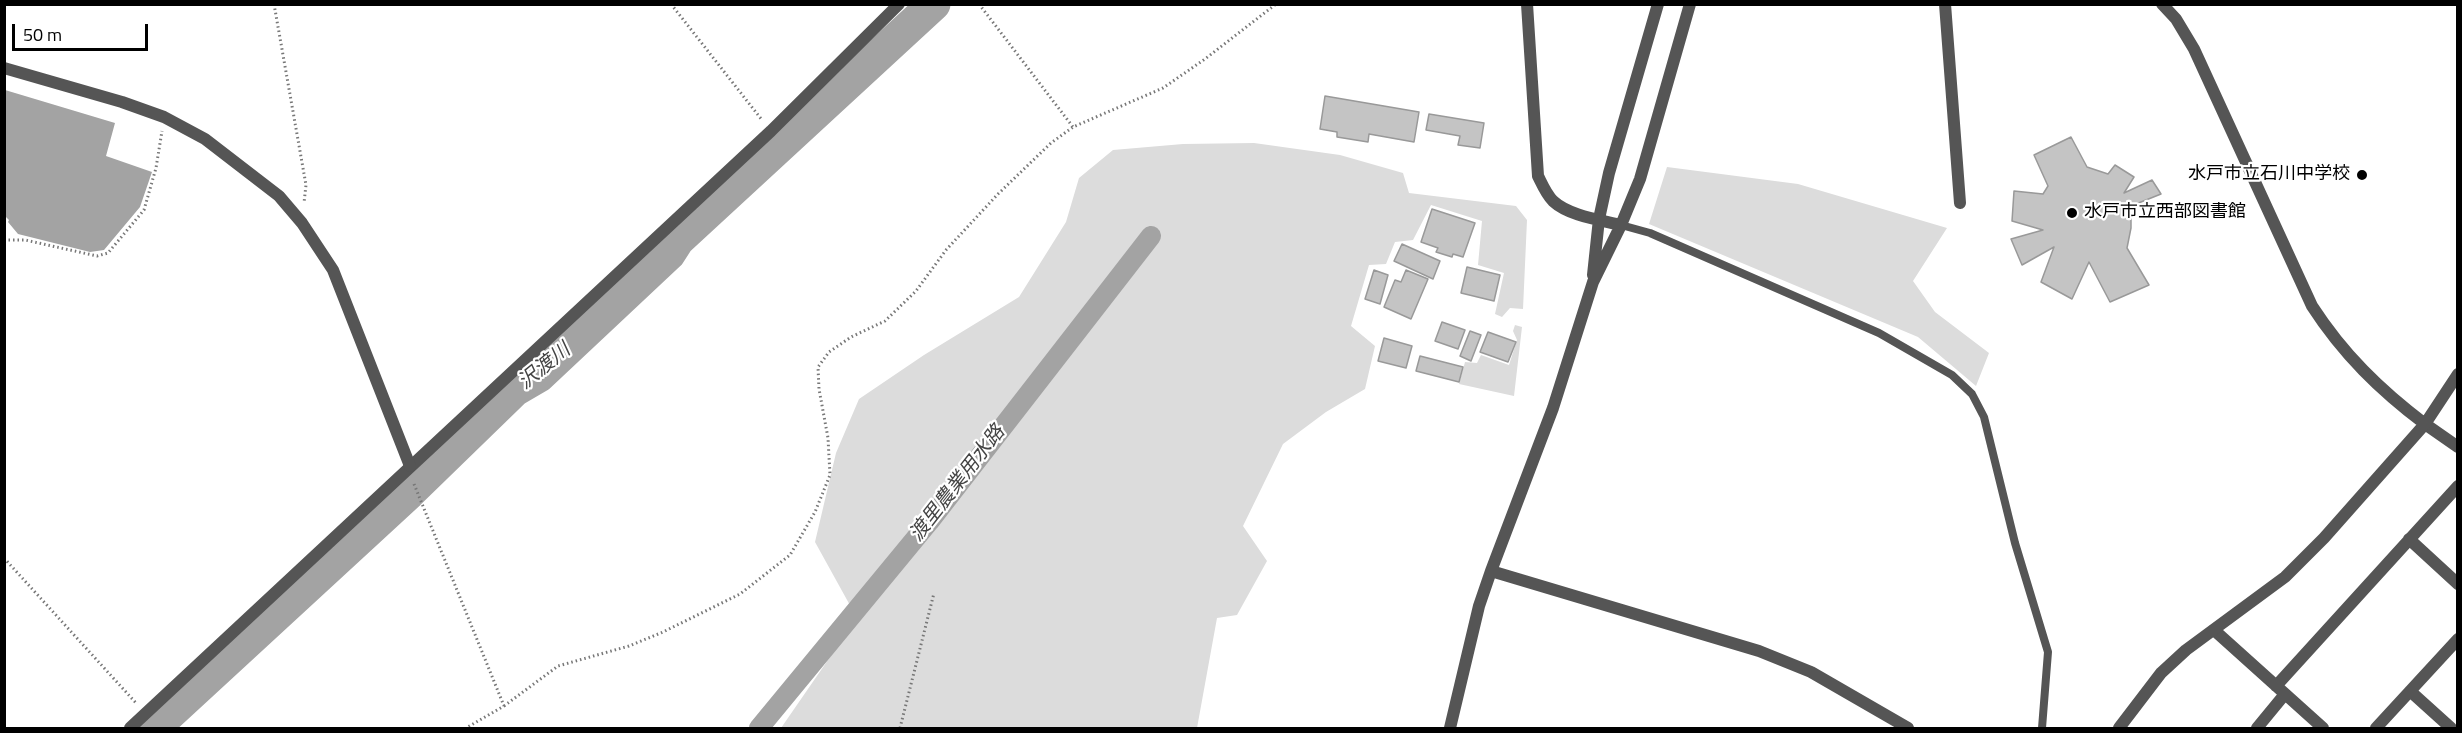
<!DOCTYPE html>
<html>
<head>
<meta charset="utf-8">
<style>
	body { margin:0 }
	#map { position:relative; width:2462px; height:733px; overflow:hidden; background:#fff; font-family:"Titillium Web",sans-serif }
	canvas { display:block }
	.frame { position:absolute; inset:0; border:6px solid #000; pointer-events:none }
	.scale { position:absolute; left:12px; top:24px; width:136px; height:27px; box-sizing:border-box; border:3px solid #000; border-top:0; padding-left:8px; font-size:18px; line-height:21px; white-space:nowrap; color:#000; -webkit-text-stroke:4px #fff; paint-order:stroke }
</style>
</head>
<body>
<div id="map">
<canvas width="2462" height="733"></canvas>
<div class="frame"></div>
<div class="scale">50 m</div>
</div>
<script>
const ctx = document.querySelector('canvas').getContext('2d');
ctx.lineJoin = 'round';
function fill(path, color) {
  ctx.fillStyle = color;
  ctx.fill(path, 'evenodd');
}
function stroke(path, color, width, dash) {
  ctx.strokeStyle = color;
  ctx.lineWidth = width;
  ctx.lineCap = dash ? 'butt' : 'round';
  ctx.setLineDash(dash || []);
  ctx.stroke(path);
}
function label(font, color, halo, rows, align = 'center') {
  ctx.font = font + ' "Titillium Web","Noto Sans JP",sans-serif';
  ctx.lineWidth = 4.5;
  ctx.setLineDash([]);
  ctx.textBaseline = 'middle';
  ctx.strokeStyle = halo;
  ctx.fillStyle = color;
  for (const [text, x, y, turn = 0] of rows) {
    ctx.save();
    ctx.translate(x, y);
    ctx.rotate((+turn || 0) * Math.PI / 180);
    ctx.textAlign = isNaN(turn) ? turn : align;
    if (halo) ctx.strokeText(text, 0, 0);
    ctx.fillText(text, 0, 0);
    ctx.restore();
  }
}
const green = new Path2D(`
	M 1254,143 L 1340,155 L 1403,173 L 1409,193 L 1516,206 L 1527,220 L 1523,309 L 1510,308 L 1502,317 L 1495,314 L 1504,273 L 1478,265 L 1482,221 L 1431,205 L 1413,240 L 1395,242 L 1386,264 L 1369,265 L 1351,326 L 1375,346 L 1365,389 L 1326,412 L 1283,444 L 1243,526 L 1267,561 L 1237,615 L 1217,618 L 1197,728 L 781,728 L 857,618 L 815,542 L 836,453 L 859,399 L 924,355 L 1019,297 L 1066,222 L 1079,178 L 1113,150 L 1183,144 Z
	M 1667,167 L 1798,184 L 1947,228 L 1913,281 L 1935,312 L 1989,353 L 1976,386 L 1918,337 L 1649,224 Z
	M 1515,325 L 1522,327 L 1514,396 L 1459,384 L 1465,362 L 1477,363 L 1481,355 L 1509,365 L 1517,340 L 1513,331 Z`);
const water = new Path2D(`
	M 5,90 L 115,123 L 106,156 L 152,172 L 140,207 L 104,250 L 90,252 L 18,234 L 8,222 L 9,220 L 4,215 Z`);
const canal = new Path2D(`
	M 759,728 L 929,522 L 1151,236`);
const river = new Path2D(`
	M 154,728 L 409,493 L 515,390 L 539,376 L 669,254 L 678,240 L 934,4`);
const building = new Path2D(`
	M 1325,96 L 1419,112 L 1414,142 L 1369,134 L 1368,142 L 1337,137 L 1337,132 L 1320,129 Z
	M 1429,114 L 1484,123 L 1480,148 L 1458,145 L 1460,136 L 1426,130 Z
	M 2071,137 L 2087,167 L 2108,174 L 2115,165 L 2134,177 L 2124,193 L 2152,180 L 2161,194 L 2131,206 L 2131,228 L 2127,248 L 2149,285 L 2110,302 L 2089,262 L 2072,299 L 2041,282 L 2054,247 L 2022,265 L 2011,239 L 2043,230 L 2012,221 L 2014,191 L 2043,194 L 2048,186 L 2034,155 Z
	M 1432,209 L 1475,223 L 1463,257 L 1453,254 L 1452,257 L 1436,252 L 1438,248 L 1421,242 Z
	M 1402,244 L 1440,261 L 1433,279 L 1394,261 Z
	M 1467,267 L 1500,275 L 1494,301 L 1461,293 Z
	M 1374,270 L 1388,275 L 1380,304 L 1365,299 Z
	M 1406,270 L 1428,279 L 1411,319 L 1384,307 L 1395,280 L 1401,282 Z
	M 1442,322 L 1465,330 L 1458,349 L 1435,341 Z
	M 1470,331 L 1481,335 L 1471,361 L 1460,356 Z
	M 1488,332 L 1516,342 L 1508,362 L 1480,352 Z
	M 1384,338 L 1412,346 L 1406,368 L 1378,361 Z
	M 1420,356 L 1463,367 L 1459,382 L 1416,371 Z`);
const path = new Path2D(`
	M 274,4 L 306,185 L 304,203
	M 671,4 L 762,120
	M 979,4 L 1073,127
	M 4,240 L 25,240 L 97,256 L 108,253 L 144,210 L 156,168 L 162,131
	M 414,484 L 504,706 L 466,728
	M 4,558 L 136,703
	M 504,706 L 558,666 L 629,646 L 663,632 L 740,594 L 790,555 L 815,512 L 830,475 L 828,438 L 819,389 L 818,367 L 829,352 L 851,337 L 885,321 L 916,291 L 946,250 L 998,194 L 1051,143 L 1073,127 L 1163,88 L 1205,59 L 1276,4
	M 900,728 L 934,593`);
const service = new Path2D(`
	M 1621,225 L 1650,233 L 1879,333 L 1952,375 L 1972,394 L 1984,417 L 2015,543 L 2048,652 L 2042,728`);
const minor = new Path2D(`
	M 1945,4 L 1960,203
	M 2425,424 L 2458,447
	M 2409,539 L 2458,584
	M 2214,630 L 2323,728
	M 2276,686 L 2458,486
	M 2410,691 L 2451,728
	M 130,728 L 771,131 L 899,4
	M 2257,728 L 2285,694
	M 2376,728 L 2458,639`);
const tertiary = new Path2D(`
	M 1527,4 L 1538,176 C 1542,184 1546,194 1553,201 C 1569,216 1601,220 1621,225
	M 2162,4 L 2176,19 L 2194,49 L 2312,306 C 2343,354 2380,390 2425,424
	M 4,68 L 122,102 L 164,117 L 205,139 L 279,196 L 302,223 L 333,270 L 410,466
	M 1593,275 L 1599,219 L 1609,173 L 1658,4
	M 1491,571 L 1759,651 L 1811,672 L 1908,728
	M 1450,728 L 1479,606 L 1491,571 L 1553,408 L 1593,282 L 1621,225 L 1640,179 L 1690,4
	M 2119,728 L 2161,673 L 2186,650 L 2285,577 L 2324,538 L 2425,424 L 2458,374`);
const markers = [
	[2362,175,6,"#000"],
	[2072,213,6,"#000"]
];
const poiNames = [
	["水戸市立石川中学校",2350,175],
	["水戸市立西部図書館",2084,213,"left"]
];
const waterNames = [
	["沢渡川",545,367,-39],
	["渡里農業用水路",958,484,-52]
];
fill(green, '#dcdcdc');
fill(water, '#a3a3a3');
stroke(canal, '#a3a3a3', 20);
stroke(river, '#a3a3a3', 33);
fill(building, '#c4c4c4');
stroke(building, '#999', 1.5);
stroke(path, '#777', 3, [1.5, 3]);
stroke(service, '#555', 8);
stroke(minor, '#555', 12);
stroke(tertiary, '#555', 12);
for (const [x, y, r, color] of markers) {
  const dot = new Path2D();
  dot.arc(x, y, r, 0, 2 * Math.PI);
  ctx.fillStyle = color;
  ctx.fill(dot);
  stroke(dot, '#fff', 2);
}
label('18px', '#000', '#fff', poiNames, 'right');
label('italic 20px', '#444', '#fff', waterNames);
</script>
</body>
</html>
